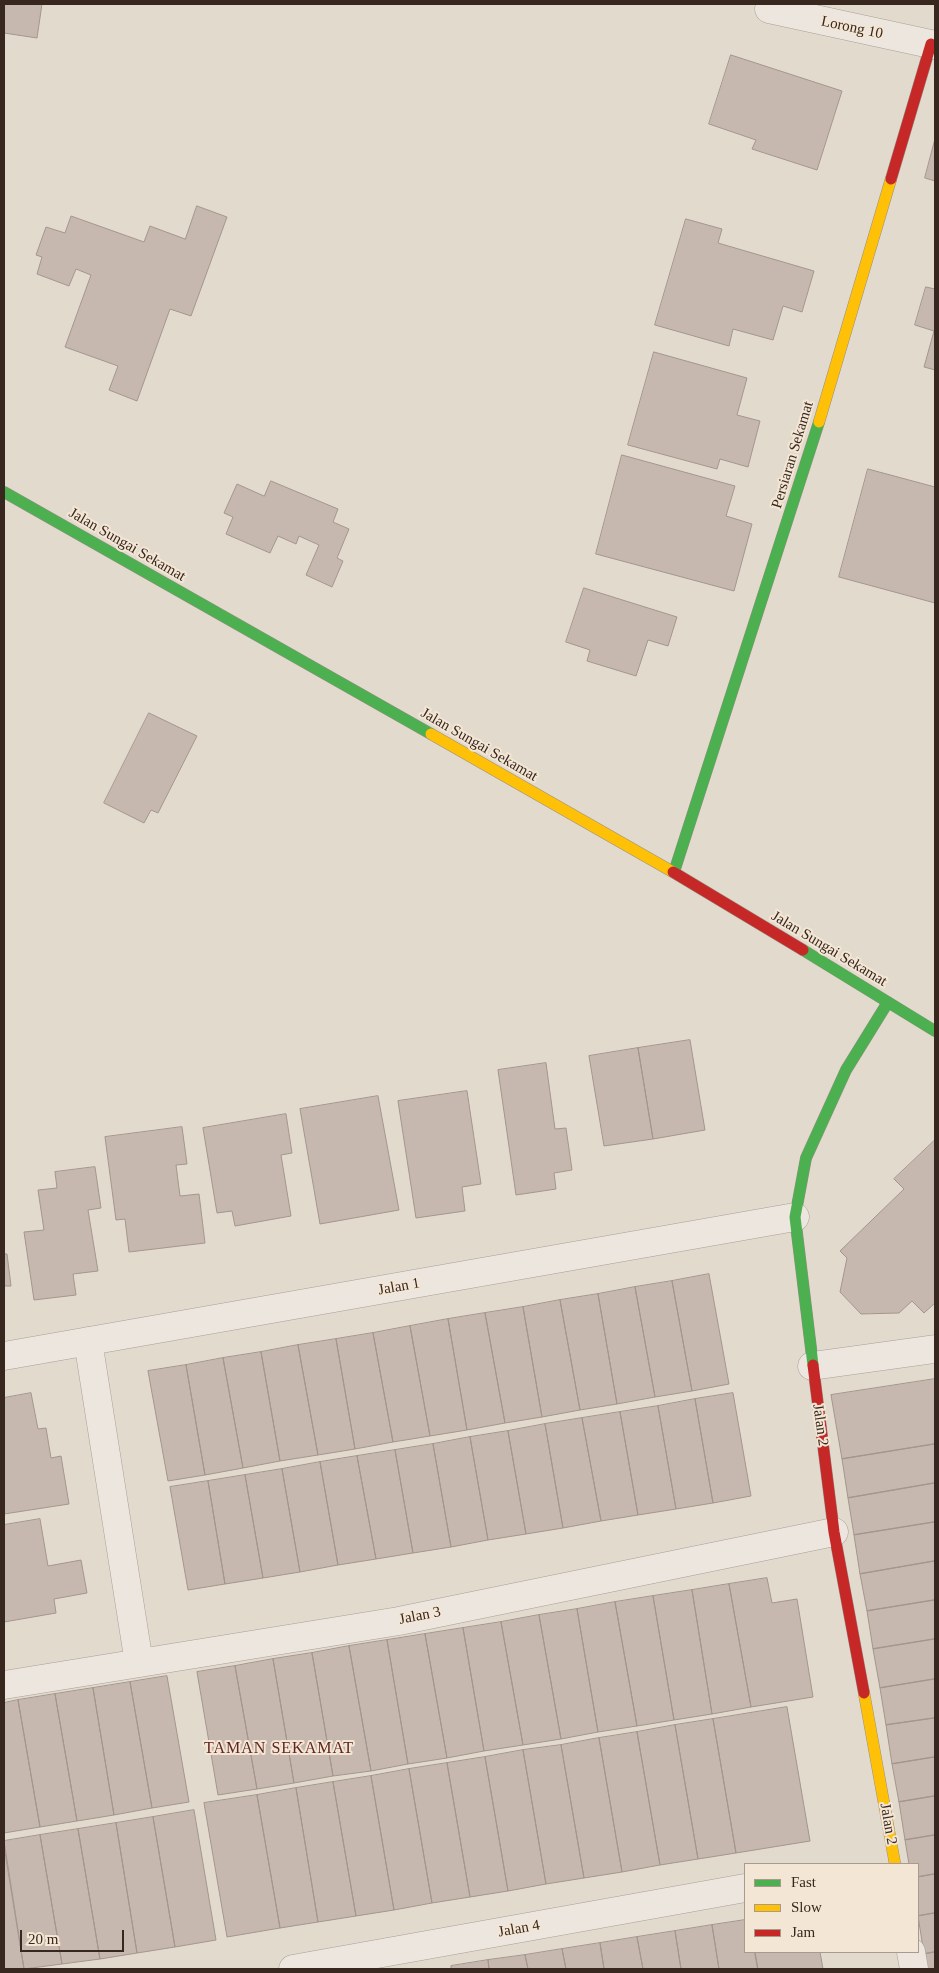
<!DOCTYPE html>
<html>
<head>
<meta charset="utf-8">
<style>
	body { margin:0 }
	#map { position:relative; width:939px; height:1973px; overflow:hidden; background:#e3dace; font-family:"Times New Roman",serif }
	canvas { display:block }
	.frame { position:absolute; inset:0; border:5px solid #37271f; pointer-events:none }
	.legend { position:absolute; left:744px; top:1863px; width:175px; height:90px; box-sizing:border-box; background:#f4e6d4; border:1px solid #a89a8c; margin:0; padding:6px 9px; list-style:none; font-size:15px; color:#37271f }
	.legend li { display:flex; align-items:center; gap:10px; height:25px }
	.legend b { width:25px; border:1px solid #a89a8c }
	.scale { position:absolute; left:20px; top:1930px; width:104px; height:22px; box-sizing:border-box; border:2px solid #37271f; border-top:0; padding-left:6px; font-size:15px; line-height:18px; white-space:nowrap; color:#37271f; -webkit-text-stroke:4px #f4e6d4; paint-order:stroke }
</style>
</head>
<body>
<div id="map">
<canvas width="939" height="1973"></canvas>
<div class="frame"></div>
<ul class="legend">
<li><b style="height:6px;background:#4caf50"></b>Fast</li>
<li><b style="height:6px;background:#ffc107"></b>Slow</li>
<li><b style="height:6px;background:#c62828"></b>Jam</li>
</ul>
<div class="scale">20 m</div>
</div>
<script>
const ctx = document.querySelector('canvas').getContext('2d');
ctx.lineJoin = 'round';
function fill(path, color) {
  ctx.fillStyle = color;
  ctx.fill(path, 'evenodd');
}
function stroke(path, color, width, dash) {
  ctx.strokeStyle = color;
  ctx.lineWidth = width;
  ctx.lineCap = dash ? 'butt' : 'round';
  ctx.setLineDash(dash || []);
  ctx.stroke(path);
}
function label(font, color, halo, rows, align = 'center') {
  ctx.font = font + ' "Times New Roman",serif';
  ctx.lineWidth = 4;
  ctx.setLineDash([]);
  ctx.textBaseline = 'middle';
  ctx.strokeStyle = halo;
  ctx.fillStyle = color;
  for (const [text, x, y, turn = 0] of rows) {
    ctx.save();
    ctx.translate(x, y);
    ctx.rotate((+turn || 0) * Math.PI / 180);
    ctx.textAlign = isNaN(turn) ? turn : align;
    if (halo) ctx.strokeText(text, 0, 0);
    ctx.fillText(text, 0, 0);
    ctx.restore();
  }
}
const building = new Path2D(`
	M 4,4 L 42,4 L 37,38 L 4,33 Z
	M 731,55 L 842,91 L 817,170 L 752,149 L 756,140 L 709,124 Z
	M 935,139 L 935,181 L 925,178 Z
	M 197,206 L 227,217 L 191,316 L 170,309 L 137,401 L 109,390 L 118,366 L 65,347 L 91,275 L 76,269 L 69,286 L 37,274 L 42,257 L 36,255 L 46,227 L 65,233 L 71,216 L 144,242 L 150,226 L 185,239 Z
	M 686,219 L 722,229 L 718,243 L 814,271 L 802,312 L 783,306 L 773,340 L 733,329 L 729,346 L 655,325 Z
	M 926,287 L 935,289 L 935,370 L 924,367 L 934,331 L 915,325 Z
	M 654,352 L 747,378 L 737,415 L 760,421 L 748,467 L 720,459 L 717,469 L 628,445 Z
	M 622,455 L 735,486 L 726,516 L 752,524 L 734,591 L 596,554 Z
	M 868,469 L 935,487 L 935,603 L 839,577 Z
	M 271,481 L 338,509 L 333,522 L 349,529 L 337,558 L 343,561 L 332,587 L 306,575 L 319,545 L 299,536 L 296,544 L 278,536 L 270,553 L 226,534 L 233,517 L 224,513 L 237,484 L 264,496 Z
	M 584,588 L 677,617 L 668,646 L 648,640 L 636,676 L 587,661 L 590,650 L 566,642 Z
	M 149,713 L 197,736 L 158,813 L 151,810 L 144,823 L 104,803 Z
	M 690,1040 L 705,1130 L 653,1139 L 638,1048 Z
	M 638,1048 L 653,1139 L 604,1146 L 589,1056 Z
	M 546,1063 L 555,1129 L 566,1128 L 572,1170 L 554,1173 L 556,1189 L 516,1195 L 498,1070 Z
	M 467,1091 L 481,1184 L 462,1187 L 465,1211 L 416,1218 L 398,1101 Z
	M 378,1096 L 399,1210 L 320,1224 L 300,1109 Z
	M 286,1114 L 292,1153 L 281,1155 L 291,1216 L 235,1226 L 232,1211 L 217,1213 L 203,1128 Z
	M 182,1127 L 187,1164 L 176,1165 L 180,1196 L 199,1194 L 205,1243 L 129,1252 L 125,1219 L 116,1220 L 105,1137 Z
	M 935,1140 L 935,1303 L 924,1313 L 912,1301 L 899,1313 L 861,1314 L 840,1292 L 847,1258 L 840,1251 L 904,1189 L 894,1179 Z
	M 95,1167 L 101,1208 L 88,1210 L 98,1271 L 73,1274 L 76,1295 L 34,1300 L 24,1232 L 44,1230 L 38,1190 L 57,1188 L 55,1172 Z
	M 4,1254 L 7,1254 L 11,1286 L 4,1286 Z
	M 709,1274 L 729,1384 L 692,1391 L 672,1281 Z
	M 672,1281 L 692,1391 L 655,1397 L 635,1287 Z
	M 635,1287 L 655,1397 L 617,1404 L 598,1294 Z
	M 598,1294 L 617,1404 L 580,1410 L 560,1300 Z
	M 560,1300 L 580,1410 L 542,1417 L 523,1307 Z
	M 523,1307 L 542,1417 L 505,1423 L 485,1313 Z
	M 485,1313 L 505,1423 L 467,1430 L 448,1319 Z
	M 448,1319 L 467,1430 L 430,1436 L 410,1326 Z
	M 410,1326 L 430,1436 L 393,1442 L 373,1333 Z
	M 373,1333 L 393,1442 L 355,1449 L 336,1339 Z
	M 336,1339 L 355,1449 L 318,1455 L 298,1345 Z
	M 298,1345 L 318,1455 L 280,1461 L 261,1352 Z
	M 261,1352 L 280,1461 L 243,1468 L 223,1358 Z
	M 223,1358 L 243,1468 L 205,1475 L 186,1365 Z
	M 186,1365 L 205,1475 L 168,1481 L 148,1371 Z
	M 935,1379 L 935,1444 L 842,1459 L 831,1395 Z
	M 31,1393 L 38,1429 L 46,1428 L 51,1458 L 61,1456 L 69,1504 L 4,1514 L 4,1398 Z
	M 733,1393 L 751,1496 L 713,1503 L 695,1399 Z
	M 695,1399 L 713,1503 L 676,1509 L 658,1406 Z
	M 658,1406 L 676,1509 L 638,1515 L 620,1412 Z
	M 620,1412 L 638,1515 L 601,1521 L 582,1418 Z
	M 582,1418 L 601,1521 L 563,1528 L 545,1424 Z
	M 545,1424 L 563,1528 L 526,1534 L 508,1431 Z
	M 508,1431 L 526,1534 L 488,1540 L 470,1437 Z
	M 470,1437 L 488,1540 L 451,1547 L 433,1444 Z
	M 433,1444 L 451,1547 L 413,1553 L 395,1450 Z
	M 935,1444 L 935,1483 L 848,1498 L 842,1459 Z
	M 395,1450 L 413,1553 L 376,1559 L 357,1456 Z
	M 357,1456 L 376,1559 L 338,1565 L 320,1462 Z
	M 320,1462 L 338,1565 L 300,1572 L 282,1469 Z
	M 282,1469 L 300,1572 L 263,1578 L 245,1475 Z
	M 245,1475 L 263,1578 L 225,1584 L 208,1481 Z
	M 208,1481 L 225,1584 L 188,1590 L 170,1487 Z
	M 935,1483 L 935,1522 L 854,1535 L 848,1498 Z
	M 40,1519 L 48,1566 L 81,1560 L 87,1593 L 54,1599 L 56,1613 L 4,1622 L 4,1525 Z
	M 935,1522 L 935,1561 L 860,1574 L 854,1535 Z
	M 935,1561 L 935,1600 L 867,1611 L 860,1574 Z
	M 767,1578 L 772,1603 L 797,1599 L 813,1697 L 751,1707 L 729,1584 Z
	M 729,1584 L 751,1707 L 712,1714 L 692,1590 Z
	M 692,1590 L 712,1714 L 674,1720 L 653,1596 Z
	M 653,1596 L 674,1720 L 637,1726 L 615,1602 Z
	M 935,1600 L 935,1639 L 873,1649 L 867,1611 Z
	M 615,1602 L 637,1726 L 598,1732 L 577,1609 Z
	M 577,1609 L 598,1732 L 561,1739 L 539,1615 Z
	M 539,1615 L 561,1739 L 523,1745 L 501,1622 Z
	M 501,1622 L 523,1745 L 484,1751 L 463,1628 Z
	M 463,1628 L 484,1751 L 447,1758 L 425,1634 Z
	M 425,1634 L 447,1758 L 408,1764 L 387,1640 Z
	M 935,1639 L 935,1679 L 880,1688 L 873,1649 Z
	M 387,1640 L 408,1764 L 371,1771 L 349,1646 Z
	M 349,1646 L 371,1771 L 333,1776 L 312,1653 Z
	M 312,1653 L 333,1776 L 294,1783 L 273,1659 Z
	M 273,1659 L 294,1783 L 257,1789 L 235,1666 Z
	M 235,1666 L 257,1789 L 218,1795 L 197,1672 Z
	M 167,1676 L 189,1802 L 152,1808 L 130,1682 Z
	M 935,1679 L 935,1718 L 886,1725 L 880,1688 Z
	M 130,1682 L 152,1808 L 114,1815 L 93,1688 Z
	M 93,1688 L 114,1815 L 77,1821 L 55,1694 Z
	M 55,1694 L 77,1821 L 40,1827 L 18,1700 Z
	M 18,1700 L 40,1827 L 4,1833 L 4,1703 Z
	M 787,1707 L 810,1841 L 736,1853 L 713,1719 Z
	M 935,1718 L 935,1757 L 892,1764 L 886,1725 Z
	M 713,1719 L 736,1853 L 698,1859 L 675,1725 Z
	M 675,1725 L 698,1859 L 660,1865 L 637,1732 Z
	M 637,1732 L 660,1865 L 622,1872 L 599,1738 Z
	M 599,1738 L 622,1872 L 584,1878 L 561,1745 Z
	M 561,1745 L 584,1878 L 546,1884 L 523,1750 Z
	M 523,1750 L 546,1884 L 508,1891 L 485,1757 Z
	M 485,1757 L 508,1891 L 470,1897 L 447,1763 Z
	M 935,1757 L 935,1796 L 899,1802 L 892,1764 Z
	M 447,1763 L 470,1897 L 432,1903 L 409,1769 Z
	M 409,1769 L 432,1903 L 394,1910 L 371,1776 Z
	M 371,1776 L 394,1910 L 356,1916 L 333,1782 Z
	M 333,1782 L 356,1916 L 318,1922 L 296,1788 Z
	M 296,1788 L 318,1922 L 280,1928 L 257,1795 Z
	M 257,1795 L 280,1928 L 227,1937 L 204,1803 Z
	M 935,1796 L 935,1835 L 905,1840 L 899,1802 Z
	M 194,1810 L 216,1940 L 175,1947 L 153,1817 Z
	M 153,1817 L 175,1947 L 137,1953 L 116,1823 Z
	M 116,1823 L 137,1953 L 100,1959 L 78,1829 Z
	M 78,1829 L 100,1959 L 62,1964 L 40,1835 Z
	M 40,1835 L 62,1964 L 24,1969 L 4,1841 Z
	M 935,1835 L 935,1874 L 918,1877 L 918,1864 L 909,1864 L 905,1840 Z
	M 4,1846 L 24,1969 L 4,1969 Z
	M 935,1874 L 935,1913 L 918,1916 L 918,1877 Z
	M 935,1913 L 935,1952 L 924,1954 L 918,1916 Z
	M 745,1920 L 745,1952 L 755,1952 L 758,1969 L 719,1969 L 712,1925 Z
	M 712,1925 L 719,1969 L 681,1969 L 675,1931 Z
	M 675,1931 L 681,1969 L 643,1969 L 637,1937 Z
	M 637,1937 L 643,1969 L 604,1969 L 600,1943 Z
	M 600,1943 L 604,1969 L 566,1969 L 562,1949 Z
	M 562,1949 L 566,1969 L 528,1969 L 525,1955 Z
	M 755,1952 L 820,1952 L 823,1969 L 758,1969 Z
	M 935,1952 L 935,1969 L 927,1969 L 924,1954 Z
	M 525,1955 L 528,1969 L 489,1969 L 488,1960 Z
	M 488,1960 L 489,1969 L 451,1969 L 451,1966 Z`);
const street = new Path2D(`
	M 769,9 L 935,45
	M 88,1341 L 139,1663
	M 4,1356 L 795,1217
	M 812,1366 L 935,1349
	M 4,1685 L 399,1621 L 834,1532
	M 911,1952 L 914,1969
	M 293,1969 L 745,1888`);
const fast = new Path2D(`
	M 4,492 L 431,734
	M 674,872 L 819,422
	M 803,950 L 935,1031
	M 813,1365 L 795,1217 L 806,1158 L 846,1070 L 888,1002`);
const slow = new Path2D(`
	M 819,422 L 891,179
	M 431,734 L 673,872
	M 864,1693 L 895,1864`);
const jam = new Path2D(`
	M 891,179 L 931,44
	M 673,872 L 803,950
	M 813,1365 L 834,1532 L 864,1693`);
const streetNames = [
	["Lorong 10",852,28,12],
	["Persiaran Sekamat",793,455,-73],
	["Jalan Sungai Sekamat",127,545,30],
	["Jalan Sungai Sekamat",479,745,30],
	["Jalan Sungai Sekamat",829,949,31],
	["Jalan 1",399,1287,-10],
	["Jalan 2",820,1425,82],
	["Jalan 3",420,1616,-11],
	["Jalan 2",888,1824,80],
	["Jalan 4",519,1929,-10]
];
const neighbourhoodNames = [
	["TAMAN SEKAMAT",279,1749]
];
fill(building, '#c7b8af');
stroke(building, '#a3968d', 1);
stroke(street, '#a89f97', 29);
stroke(fast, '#988f86', 12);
stroke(slow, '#988f86', 12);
stroke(jam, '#988f86', 12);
stroke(street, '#ece6df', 28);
stroke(fast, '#4caf50', 11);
stroke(slow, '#ffc107', 11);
stroke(jam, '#c62828', 11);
label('15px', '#37271f', '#f4e6d4', streetNames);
ctx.letterSpacing = '1px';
label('16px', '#612521', '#f4e6d4', neighbourhoodNames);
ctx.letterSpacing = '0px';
</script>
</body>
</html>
